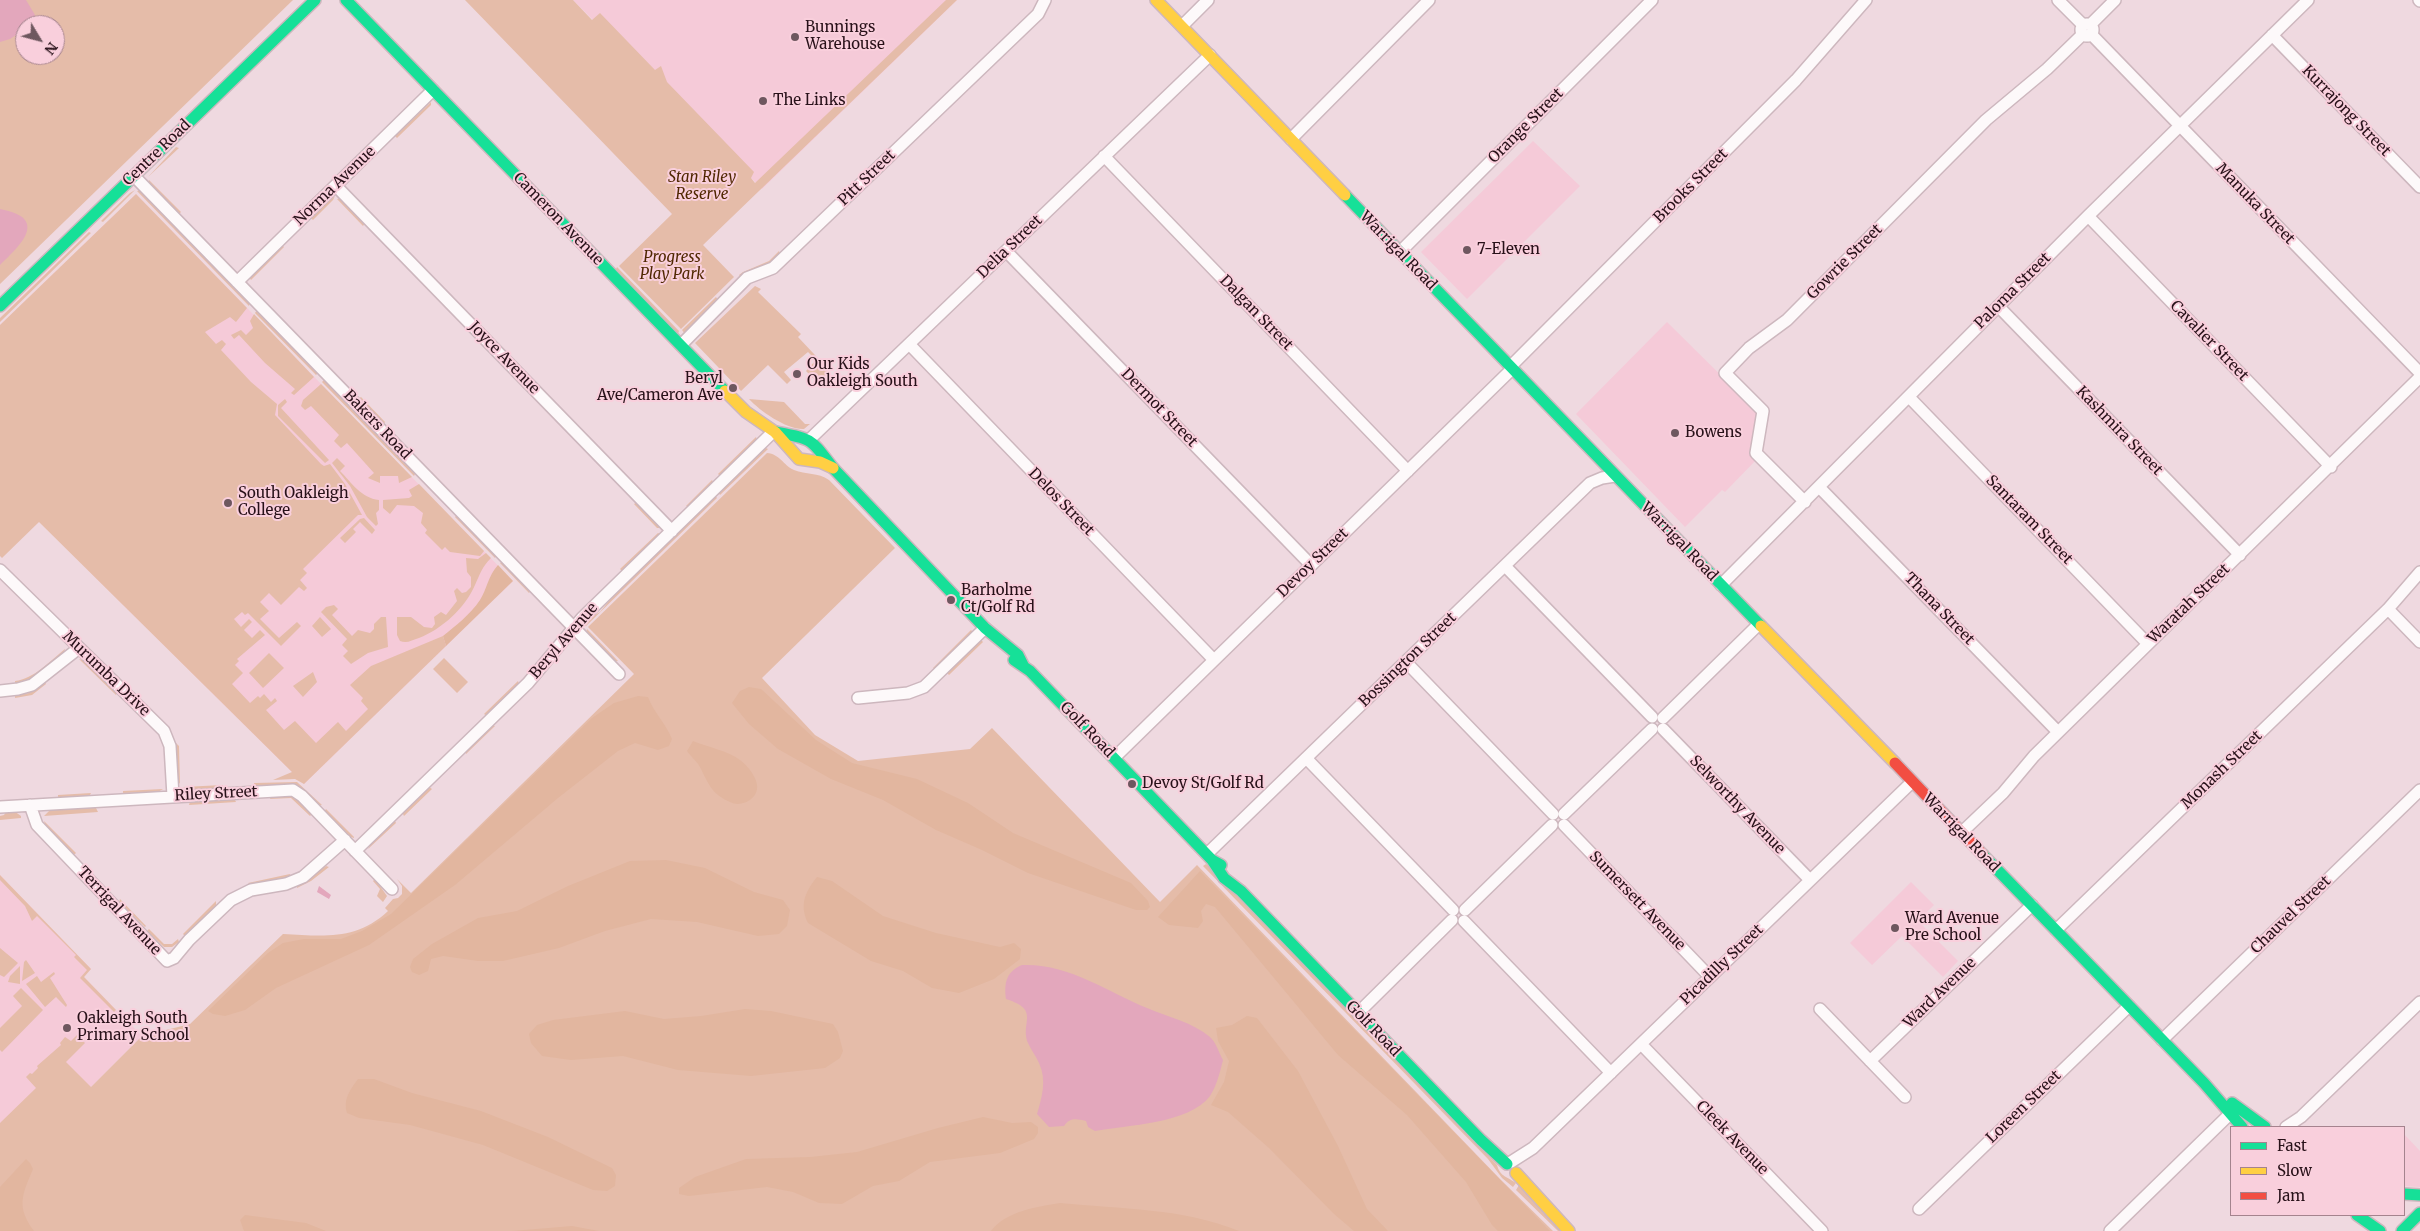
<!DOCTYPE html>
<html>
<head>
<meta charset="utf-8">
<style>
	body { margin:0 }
	#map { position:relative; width:2420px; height:1231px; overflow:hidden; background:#efd9e0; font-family:Merriweather,serif }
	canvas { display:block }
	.legend { position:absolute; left:2230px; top:1126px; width:175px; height:90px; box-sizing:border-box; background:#f9cfdc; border:1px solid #a5838e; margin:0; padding:6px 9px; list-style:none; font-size:15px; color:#281119 }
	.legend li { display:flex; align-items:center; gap:10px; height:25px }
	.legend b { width:25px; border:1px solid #a5838e }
	.north { position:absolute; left:15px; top:15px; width:50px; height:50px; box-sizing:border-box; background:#f9cfdc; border:1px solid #a5838e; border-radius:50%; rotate:127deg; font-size:14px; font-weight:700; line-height:20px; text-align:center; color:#281119 }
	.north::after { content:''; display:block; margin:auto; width:18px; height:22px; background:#6e575f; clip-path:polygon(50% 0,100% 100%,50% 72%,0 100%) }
</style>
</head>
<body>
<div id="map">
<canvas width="2420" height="1231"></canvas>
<ul class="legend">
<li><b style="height:6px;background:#16e098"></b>Fast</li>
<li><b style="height:6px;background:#ffcf43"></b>Slow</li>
<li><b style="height:6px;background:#f24e42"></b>Jam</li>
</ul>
<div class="north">N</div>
</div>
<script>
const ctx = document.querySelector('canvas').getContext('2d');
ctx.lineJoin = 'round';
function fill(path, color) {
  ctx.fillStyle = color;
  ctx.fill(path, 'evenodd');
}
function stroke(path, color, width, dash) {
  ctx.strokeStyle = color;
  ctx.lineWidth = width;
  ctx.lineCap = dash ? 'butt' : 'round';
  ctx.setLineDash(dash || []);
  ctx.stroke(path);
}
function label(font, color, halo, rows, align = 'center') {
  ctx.font = font + ' Merriweather,serif';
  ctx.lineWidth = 4;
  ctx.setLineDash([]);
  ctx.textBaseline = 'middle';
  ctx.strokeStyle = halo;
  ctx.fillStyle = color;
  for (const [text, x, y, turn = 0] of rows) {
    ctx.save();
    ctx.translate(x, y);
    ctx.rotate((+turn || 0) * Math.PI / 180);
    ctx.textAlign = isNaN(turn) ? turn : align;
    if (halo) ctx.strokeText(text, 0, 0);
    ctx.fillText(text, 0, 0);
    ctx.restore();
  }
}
const built = new Path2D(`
	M 573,0 L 957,0 L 762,189 Z
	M 1533,141 L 1580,186 L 1467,299 L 1421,252 Z
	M 136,194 L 513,581 L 304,784 L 92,574 L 0,325 Z
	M 1667,322 L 1759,413 L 1758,458 L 1725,492 L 1722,490 L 1685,527 L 1576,414 Z
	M 0,875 L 91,969 L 84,977 L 142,1036 L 0,1178 Z
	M 1911,882 L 1934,905 L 1918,921 L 1958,961 L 1943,977 L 1902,936 L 1872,965 L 1850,943 Z
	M 2404,1134 L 2420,1151 L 2420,1187 L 2404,1186 Z`);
const green = new Path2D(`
	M 0,0 L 293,0 L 0,284 ZM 25,25 L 55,25 L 55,55 L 25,55 Z
	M 465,0 L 573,0 L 592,20 L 600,13 L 655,70 L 661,66 L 667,82 L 754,172 L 751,178 L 755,183 L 946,0 L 957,0 L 703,245 L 734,277 L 681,329 L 619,266 L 672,214 Z
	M 431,102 L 431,105 L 397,138 L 395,136 Z
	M 176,147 L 179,148 L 148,177 Z
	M 149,180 L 181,212 L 179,214 L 148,183 Z
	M 135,190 L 103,222 L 101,221 L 130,193 Z
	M 140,190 L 250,302 L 249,306 L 137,191 Z
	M 136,194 L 247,308 L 236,322 L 230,317 L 205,332 L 216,344 L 222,340 L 226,344 L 221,350 L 251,382 L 277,404 L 275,415 L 321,464 L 324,466 L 330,464 L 345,484 L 362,515 L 358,515 L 303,569 L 307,573 L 300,580 L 307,588 L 304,591 L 299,587 L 281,605 L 269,593 L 260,602 L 269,611 L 260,619 L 279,638 L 297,622 L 301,626 L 281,646 L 248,613 L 245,615 L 242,612 L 234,619 L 241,627 L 249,619 L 252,622 L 244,630 L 252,638 L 260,630 L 265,635 L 237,659 L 239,661 L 235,665 L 243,673 L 232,684 L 250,703 L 258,696 L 260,698 L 264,694 L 271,702 L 275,698 L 277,701 L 266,710 L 284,730 L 295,721 L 316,743 L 338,722 L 346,731 L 368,709 L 361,701 L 363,698 L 350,685 L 371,666 L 443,636 L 446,646 L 304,784 L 295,779 L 273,780 L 292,772 L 39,522 L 2,558 L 0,556 L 0,325 Z
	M 335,196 L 333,200 L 313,220 L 310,217 Z
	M 340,198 L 365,223 L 363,226 L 337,199 Z
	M 89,232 L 91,233 L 0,322 L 0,318 Z
	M 282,245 L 284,247 L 251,280 L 249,277 Z
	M 779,251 L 780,254 L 770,264 L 741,277 L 739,275 L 743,272 L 769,261 Z
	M 617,267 L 679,331 L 678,334 L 616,269 Z
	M 755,286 L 761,289 L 758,292 L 801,334 L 798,337 L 830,371 L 821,380 L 817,376 L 814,379 L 806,371 L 816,360 L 808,352 L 784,372 L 791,380 L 787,384 L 768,365 L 741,391 L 695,343 Z
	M 716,297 L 718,300 L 685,334 L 682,330 Z
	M 257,310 L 318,373 L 316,375 L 255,313 Z
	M 254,314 L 314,377 L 294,395 L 291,393 L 295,389 L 265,363 L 239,335 L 234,339 L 231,335 L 241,330 L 246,335 L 253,328 L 250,321 Z
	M 324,380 L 416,472 L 414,476 L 322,382 Z
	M 321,384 L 324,387 L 412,477 L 399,483 L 398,476 L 380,476 L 380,483 L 368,478 L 374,473 L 347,443 L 341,448 L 334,441 L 339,435 L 311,406 L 305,410 L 301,406 L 303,400 Z
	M 361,397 L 385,422 L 384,424 L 358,399 Z
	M 285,399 L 287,402 L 281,408 L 329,460 L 325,463 L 278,416 L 278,405 Z
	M 749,399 L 784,402 L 805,424 L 810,424 L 804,429 C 787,430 760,411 749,399 Z
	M 756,437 L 757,440 L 721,477 L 718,474 Z
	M 764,447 L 768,449 L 720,495 L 718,492 Z
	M 767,453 C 780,454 783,465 794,470 C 806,475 818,472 829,480 L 895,548 L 762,678 L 815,735 L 858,761 L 970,749 L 992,728 L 1160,902 L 1197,865 L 1501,1180 L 1553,1231 L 0,1231 L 0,1123 L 36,1088 L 26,1077 L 30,1073 L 32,1074 L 38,1068 L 37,1066 L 61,1045 L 60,1043 L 65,1037 L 71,1041 L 77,1035 L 85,1043 L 66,1062 L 91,1087 L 142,1036 L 190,1024 L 283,934 C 323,936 356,941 388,911 L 385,908 L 393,899 L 398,898 L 402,894 L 402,886 L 397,879 L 411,893 L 634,674 L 588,627 Z
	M 337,458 L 345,466 L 340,471 C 352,483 361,498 379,500 L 379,510 L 376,513 L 378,524 L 376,526 L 367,517 L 350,486 L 332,463 Z
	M 712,480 L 714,483 L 688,507 L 686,506 Z
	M 419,484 L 484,551 L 480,556 L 450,552 L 445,547 L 442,550 L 425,533 L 427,530 L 421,523 L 423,513 L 414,506 L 397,505 L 390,514 L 383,508 L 383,500 L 409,498 L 412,496 L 409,490 Z
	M 715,495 L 717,498 L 586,626 L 584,625 L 588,619 L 600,612 L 618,590 Z
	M 637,502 L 660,526 L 660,528 L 657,528 L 634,504 Z
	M 457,515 L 496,556 L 495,558 L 455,517 Z
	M 364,518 L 375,530 L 372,534 L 360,522 L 353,529 L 356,532 L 345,543 L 340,538 L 360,519 Z
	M 658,533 L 660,534 L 623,572 L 620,569 Z
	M 486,553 L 491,558 C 482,567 480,574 475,585 C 465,608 442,629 419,638 C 412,640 407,644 400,641 L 397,635 L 397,617 L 411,617 L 424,627 L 432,628 L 435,624 L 434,617 L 441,612 L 446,615 L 457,601 L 454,591 L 457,588 L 462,593 L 466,592 L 471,587 L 471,577 L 467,572 L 466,558 L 478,559 Z
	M 502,562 L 531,590 L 529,593 L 500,563 Z
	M 334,605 L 338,609 L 332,615 L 352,636 L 358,630 L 370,633 L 374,629 L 374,624 L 381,617 L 386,617 L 388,647 L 368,653 L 351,664 L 343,656 L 348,651 L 342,645 L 347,639 L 321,612 L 326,607 Z
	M 320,617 L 331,629 L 322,637 L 312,626 Z
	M 587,629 L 618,661 L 614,662 L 586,633 Z
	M 971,630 L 973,632 L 936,669 L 933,668 Z
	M 981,640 L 983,642 L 949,675 L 947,673 Z
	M 65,649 L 64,654 L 28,682 L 15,684 L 15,681 C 34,679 50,661 65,649 Z
	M 269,653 L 284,668 L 263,688 L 249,673 Z
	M 444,658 L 468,682 L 457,693 L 433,669 Z
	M 79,659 L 86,661 L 117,693 L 116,695 Z
	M 313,672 L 317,682 L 303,697 L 293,686 Z
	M 518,681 L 519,684 L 487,716 L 484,714 Z
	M 45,682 L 46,684 L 32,695 L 15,698 L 15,695 L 29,693 Z
	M 492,725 L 495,726 L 466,754 L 465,751 Z
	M 176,743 L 179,746 L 180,784 L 178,781 Z
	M 297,782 L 322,805 L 318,806 L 301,788 L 295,786 L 254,786 L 254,783 Z
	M 223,785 L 222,789 L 190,791 L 183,787 Z
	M 429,787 L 432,789 L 404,816 L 402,812 Z
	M 163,789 L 158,792 L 123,793 L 123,791 Z
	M 91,793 L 89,797 L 58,799 L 58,795 Z
	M 271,796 L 293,796 L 312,814 L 310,816 L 291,798 L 270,799 Z
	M 234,798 L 236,802 L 189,805 L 190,801 Z
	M 95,806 L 98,812 L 44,816 L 50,810 Z
	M 326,809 L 354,837 L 354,838 L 348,836 L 324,812 Z
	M 14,811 L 21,816 L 21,818 L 0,820 L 0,816 L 4,815 L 6,812 Z
	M 44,821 L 76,853 L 75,854 L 73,855 L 45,825 Z
	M 395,821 L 396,823 L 368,849 L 372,842 Z
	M 1206,864 L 1497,1165 C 1500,1177 1508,1177 1516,1183 L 1513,1187 L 1502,1178 L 1488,1159 L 1203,866 Z
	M 326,866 L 329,867 L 311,881 L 297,888 L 297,886 Z
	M 290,874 L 291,877 L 251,885 L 248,883 Z
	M 0,875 L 91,969 L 84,977 L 116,1010 L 114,1012 L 80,978 L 87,970 L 74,957 L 76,955 L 37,916 L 32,921 L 25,906 L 0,880 Z
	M 375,879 L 387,896 L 383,902 L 377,896 L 380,889 L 373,881 Z
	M 120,899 L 146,926 L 145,927 L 119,902 Z
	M 216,901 L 216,906 L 185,936 L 183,934 Z
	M 149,929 L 164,944 L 172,944 L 178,939 L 179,942 L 172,947 L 164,947 L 147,931 Z
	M 0,948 L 18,963 L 4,977 L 0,975 Z
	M 26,960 L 35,973 L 22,981 L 24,962 Z
	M 20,966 L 20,984 L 8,982 L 10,976 Z
	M 54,972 L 55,974 L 50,978 L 67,1005 L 66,1007 L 56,997 L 45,1007 L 26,984 L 37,976 L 41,982 Z
	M 21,988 L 43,1010 L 2,1052 L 0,1050 L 0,1028 L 22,1006 L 13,996 Z
	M 1519,1185 L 1562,1231 L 1558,1231 L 1516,1190 Z`);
const forest = new Path2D(`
	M 498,565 L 513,581 L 446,646 L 443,636 C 455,626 470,615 480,600 C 487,589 488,576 498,565 Z
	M 749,687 L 761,689 L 816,740 L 852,763 L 917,779 L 968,803 L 1013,833 L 1131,883 L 1148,901 L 1150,907 L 1147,910 L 1136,910 L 1028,873 L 982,850 L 936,830 L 883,800 L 831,779 L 778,749 L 749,724 L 732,703 L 740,691 Z
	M 638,696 L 648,697 C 654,713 665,722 672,739 L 669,746 L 658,750 L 635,743 L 618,751 L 558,798 L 455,885 L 369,945 L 276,988 L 245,1010 L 225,1016 L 213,1014 L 208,1011 L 268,953 L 283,943 L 304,939 L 341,939 L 362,931 L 391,914 L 592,718 L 614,703 Z
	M 693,741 C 708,747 728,751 740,760 C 747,765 756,776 757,785 C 759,799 741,808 730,802 C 712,794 709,785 701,769 C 698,762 691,757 687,751 Z
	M 666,860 L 705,868 L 754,892 L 783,900 L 790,910 L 787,926 L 779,934 L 758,936 L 697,922 L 651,919 L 605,931 L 559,948 L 503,961 L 478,961 L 443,956 L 431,959 L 428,971 L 419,975 L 412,972 L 410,967 L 413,959 L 432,944 L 478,918 L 517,911 L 568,886 L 630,861 Z
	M 1200,871 L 1550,1231 L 1498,1231 L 1492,1225 L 1466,1182 L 1407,1115 L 1338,1055 L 1215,907 L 1206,904 L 1201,911 L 1203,921 L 1198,928 L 1169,925 L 1158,917 Z
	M 817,877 L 832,881 L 883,916 L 936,933 L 1000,947 L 1014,943 L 1021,949 L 1020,959 L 994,979 L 959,993 L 932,988 L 903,971 L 871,961 L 808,923 C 799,905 805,892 817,877 Z
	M 745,1009 L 771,1011 L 833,1024 L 838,1032 L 843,1051 L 840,1058 L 825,1068 L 751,1076 L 678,1070 L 623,1056 L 571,1060 L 542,1056 L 531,1043 L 529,1034 L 537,1025 L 553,1020 L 625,1011 L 664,1019 L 701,1016 Z
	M 1247,1016 L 1257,1018 L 1298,1071 L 1338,1146 L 1367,1209 L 1388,1231 L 1354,1231 L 1334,1214 L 1269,1148 L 1228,1112 L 1211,1105 L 1224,1082 L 1229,1061 L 1218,1041 L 1216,1028 L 1232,1025 Z
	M 358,1079 L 374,1079 L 412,1093 L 481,1111 L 548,1137 L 612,1168 L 616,1175 L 615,1186 L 607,1191 L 593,1190 L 483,1145 L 410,1125 L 359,1118 L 347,1113 C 343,1099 350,1090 358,1079 Z
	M 983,1117 L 1012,1123 L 1031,1122 L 1038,1127 L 1038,1133 L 1034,1139 L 1000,1153 L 930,1162 L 899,1181 L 873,1186 L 842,1204 L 819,1203 L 793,1192 L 767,1187 L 689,1196 L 679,1194 L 679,1188 L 695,1177 L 746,1159 L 810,1157 L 857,1152 L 938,1128 Z
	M 26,1159 L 30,1163 L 33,1169 C 22,1195 16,1207 34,1231 L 0,1231 L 0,1187 Z
	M 1060,1203 C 1120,1209 1183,1208 1239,1231 L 991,1231 C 1006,1211 1037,1207 1060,1203 Z
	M 245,1215 L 306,1223 L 326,1231 L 244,1231 L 240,1220 Z
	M 572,1226 L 599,1231 L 512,1231 Z`);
const water = new Path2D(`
	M 0,0 L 26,0 L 35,15 L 28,25 L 25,25 L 25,29 L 10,39 L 0,42 Z
	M 0,209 C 49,218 22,244 0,265 Z
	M 319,886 L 331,895 L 329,899 L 317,892 Z
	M 1022,965 C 1068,963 1106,991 1147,1008 C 1168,1017 1192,1022 1210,1037 C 1216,1042 1219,1053 1223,1060 C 1220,1072 1217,1085 1210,1096 C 1189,1124 1127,1125 1095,1131 L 1088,1127 L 1086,1121 C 1077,1119 1070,1117 1064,1126 L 1049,1127 L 1037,1114 C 1042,1097 1047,1080 1039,1063 C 1036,1056 1031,1050 1028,1043 C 1020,1022 1041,1010 1006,999 C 1004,983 1006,972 1022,965 Z`);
const street = new Path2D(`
	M 2058,0 L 2083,25
	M 2419,0 L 2420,1
	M2081 30a6 6 0 1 1 12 0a6 6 0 1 1-12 0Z
	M 2090,25 L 2115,0
	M 1182,26 L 1208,0
	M 2091,34 L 2420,373
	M 2272,35 L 2420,187
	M 1291,139 L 1429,0
	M 1104,156 L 1408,471
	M 134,176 L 619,674
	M 336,186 L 672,531
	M 2088,216 L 2331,467
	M 1006,251 L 1311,565
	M 1400,252 L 1652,0
	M 237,282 L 433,90
	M 1998,306 L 2240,555
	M 909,344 L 1214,660
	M 681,345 L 747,278 L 773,268 L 1038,14 L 1045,0
	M 1510,367 L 1796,80 L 1866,0
	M 1909,397 L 2148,644
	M 810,439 L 1210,55
	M 1819,487 L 2058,732
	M 1805,502 L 1756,453 L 1763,411 L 1725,373 L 1749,348 L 1787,320 L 1986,120 L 2047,69 L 2083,34
	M 1505,566 L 1652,717
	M 0,570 L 164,731 L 170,746 L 173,796
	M 1721,585 L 2088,216 L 2308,0
	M 2388,609 L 2420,642
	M 1406,662 L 1553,814
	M 0,691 L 18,689 L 32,685 L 79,648
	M 858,698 L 908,693 L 924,687 L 985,628
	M 1663,718 L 1759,624
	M 1663,729 L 1810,880
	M 1114,758 L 1512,369
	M 1306,758 L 1453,910
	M 30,805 L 37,825 L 167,961 L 174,958 L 189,940 L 231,900 L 251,890 L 286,884 L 303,877 L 345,840
	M 0,807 L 293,790 L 302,796 L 392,889
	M 1564,814 L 1652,729
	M 1564,825 L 1710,977
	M 1961,833 L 2003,793 L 2034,756 L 2420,377
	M 355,851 L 528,683 L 582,618 L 773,432
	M 1207,854 L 1590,483 L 1602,478 L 1615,476
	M 1465,910 L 1552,825
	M 1464,921 L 1611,1073
	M 2056,930 L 2388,609 L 2420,572
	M 1820,1009 L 1905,1097
	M 1358,1013 L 1452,920
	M 2162,1040 L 2420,790
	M 1641,1044 L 1822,1231
	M 1870,1061 L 2032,905
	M 2286,1127 L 2301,1117 L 2420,1002
	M 1511,1162 L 1533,1148 L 1912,782
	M 1919,1209 L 2129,1006
	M 2110,1231 L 2234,1110`);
const fast = new Path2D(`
	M 346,0 L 725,391
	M 1345,195 L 1761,626
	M 0,306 L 315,0
	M 776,432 C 813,439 810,438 833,468 L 985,628 L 1018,655 L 1023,665
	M 1014,660 L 1030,671 L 1212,860 L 1221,865
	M 1983,855 L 2204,1083 L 2242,1127
	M 1212,860 L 1224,878 L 1241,891 L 1481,1140 L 1507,1164
	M 2232,1103 L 2265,1127
	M 2404,1194 L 2420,1195
	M 2357,1215 L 2380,1231
	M 2402,1231 L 2420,1213`);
const slow = new Path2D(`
	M 1156,0 L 1345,195
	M 725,391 L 746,412 L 775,432 L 799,459 L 820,462 L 833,468
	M 1761,626 L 1895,763
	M 1516,1173 L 1569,1231`);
const jam = new Path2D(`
	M 1895,763 L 1983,855`);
const markers = [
	[795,37,5,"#6e575f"],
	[763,101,5,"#6e575f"],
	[1467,250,5,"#6e575f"],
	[797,374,5,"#6e575f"],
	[733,388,5,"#6e575f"],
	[1675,433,5,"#6e575f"],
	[228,503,5,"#6e575f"],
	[951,600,5,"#6e575f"],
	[1132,784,5,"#6e575f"],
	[1895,928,5,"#6e575f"],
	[67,1028,5,"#6e575f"]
];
const poiNames = [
	["Bunnings",805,28],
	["Warehouse",805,45],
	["The Links",773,101],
	["7-Eleven",1477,250],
	["Our Kids",807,365],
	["Oakleigh South",807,382],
	["Beryl",723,379,"right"],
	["Ave/Cameron Ave",723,396,"right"],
	["Bowens",1685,433],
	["South Oakleigh",238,494],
	["College",238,511],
	["Barholme",961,591],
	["Ct/Golf Rd",961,608],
	["Devoy St/Golf Rd",1142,784],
	["Ward Avenue",1905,919],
	["Pre School",1905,936],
	["Oakleigh South",77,1019],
	["Primary School",77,1036]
];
const streetNames = [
	["Kurrajong Street",2346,111,46],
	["Orange Street",1526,126,-45],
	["Centre Road",157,153,-44],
	["Pitt Street",867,178,-44],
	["Norma Avenue",335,186,-44],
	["Brooks Street",1691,186,-45],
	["Manuka Street",2255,204,46],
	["Cameron Avenue",558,219,46],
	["Delia Street",1010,247,-44],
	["Warrigal Road",1398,251,46],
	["Gowrie Street",1845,262,-45],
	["Paloma Street",2013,291,-45],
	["Dalgan Street",1256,313,46],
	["Cavalier Street",2209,341,46],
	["Joyce Avenue",504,358,46],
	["Dermot Street",1159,408,46],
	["Bakers Road",377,425,46],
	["Kashmira Street",2119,431,46],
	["Delos Street",1061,502,46],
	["Santaram Street",2029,520,46],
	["Warrigal Road",1679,542,46],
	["Devoy Street",1313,563,-44],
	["Waratah Street",2189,604,-44],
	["Thana Street",1939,609,46],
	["Beryl Avenue",564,641,-49],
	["Bossington Street",1408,660,-44],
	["Murumba Drive",106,674,44],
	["Golf Road",1087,730,46],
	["Monash Street",2222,770,-44],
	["Riley Street",216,794,-3],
	["Selworthy Avenue",1737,805,46],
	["Warrigal Road",1961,833,46],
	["Sumersett Avenue",1637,901,46],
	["Terrigal Avenue",119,911,47],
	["Chauvel Street",2291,915,-44],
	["Picadilly Street",1722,965,-44],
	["Ward Avenue",1940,993,-44],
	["Golf Road",1373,1029,46],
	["Loreen Street",2024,1107,-44],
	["Cleek Avenue",1732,1138,46]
];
const parkNames = [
	["Stan Riley",702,178],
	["Reserve",702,195],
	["Progress",672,258],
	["Play Park",672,275]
];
fill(built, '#f5cad8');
fill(green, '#e5bca9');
fill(forest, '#e2b69f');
fill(water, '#e3a7bc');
stroke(street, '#cdb7be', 14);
stroke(fast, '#cdb7be', 14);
stroke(slow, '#cdb7be', 14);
stroke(jam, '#cdb7be', 14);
stroke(street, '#fdf9fa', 11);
stroke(fast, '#16e098', 11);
stroke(slow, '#ffcf43', 11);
stroke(jam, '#f24e42', 11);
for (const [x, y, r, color] of markers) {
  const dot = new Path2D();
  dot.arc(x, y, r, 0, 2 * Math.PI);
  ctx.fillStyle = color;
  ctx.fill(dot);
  stroke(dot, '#f9cfdc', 2);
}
label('15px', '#281119', '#f9cfdc', poiNames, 'left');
label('15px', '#281119', '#f9cfdc', streetNames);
label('italic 15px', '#4f2700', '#f9cfdc', parkNames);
</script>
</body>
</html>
